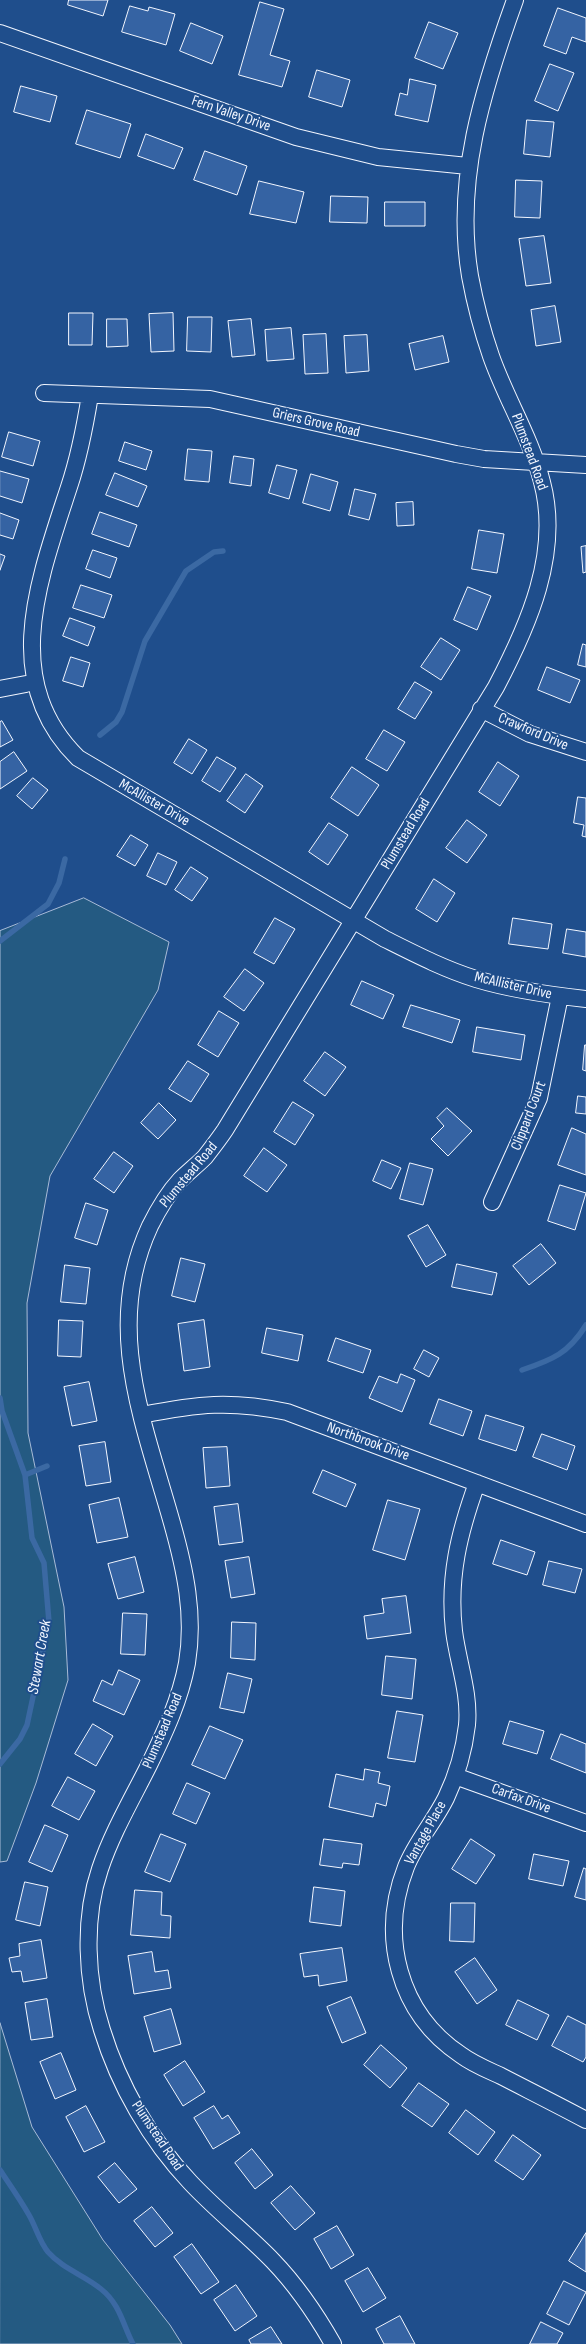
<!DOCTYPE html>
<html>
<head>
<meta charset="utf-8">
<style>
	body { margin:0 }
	canvas { display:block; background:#1f4e8c }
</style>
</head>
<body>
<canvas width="586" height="2344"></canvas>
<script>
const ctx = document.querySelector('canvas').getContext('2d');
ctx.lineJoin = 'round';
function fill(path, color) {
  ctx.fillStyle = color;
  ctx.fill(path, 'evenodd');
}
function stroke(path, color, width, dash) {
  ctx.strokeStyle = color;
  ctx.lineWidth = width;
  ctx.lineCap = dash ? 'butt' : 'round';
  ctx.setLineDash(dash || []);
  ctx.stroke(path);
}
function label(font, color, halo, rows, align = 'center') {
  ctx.font = font + ' "Sofia Sans Condensed",sans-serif';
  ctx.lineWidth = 4;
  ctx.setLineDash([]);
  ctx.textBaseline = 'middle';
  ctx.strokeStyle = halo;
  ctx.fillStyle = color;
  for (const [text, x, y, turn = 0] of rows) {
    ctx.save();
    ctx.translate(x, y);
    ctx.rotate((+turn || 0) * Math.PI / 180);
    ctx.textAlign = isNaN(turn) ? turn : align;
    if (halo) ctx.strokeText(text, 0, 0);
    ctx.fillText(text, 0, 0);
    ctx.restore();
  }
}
const green = new Path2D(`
	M 84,898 L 169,942 L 158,990 L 50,1176 L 27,1303 L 28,1433 L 64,1607 L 68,1680 L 36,1783 L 7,1861 L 0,1862 L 0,931 Z
	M 0,2023 L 32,2127 L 103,2240 L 170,2325 L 182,2344 L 0,2344 Z`);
const stream = new Path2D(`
	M 100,735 L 116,722 L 122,712 L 145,641 L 186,571 L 214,552 L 223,551
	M 0,941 L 48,904 L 59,883 L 65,859
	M 522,1370 C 552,1360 569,1353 586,1325
	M 0,1398 L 2,1411 L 25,1475 L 32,1538 L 44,1563 L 49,1622 L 27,1725 L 20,1739 L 0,1764
	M 25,1475 L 47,1466
	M 0,2170 C 10,2185 20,2199 29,2215 C 36,2227 39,2241 48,2252 C 63,2269 84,2275 101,2289 C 120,2304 123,2325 133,2344`);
const building = new Path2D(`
	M 69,0 L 108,0 L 103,16 L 68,5 Z
	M 260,2 L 284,9 L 270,55 L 290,61 L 282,87 L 239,75 Z
	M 130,6 L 148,11 L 149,7 L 175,14 L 166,45 L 122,32 Z
	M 558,8 L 586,18 L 586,42 L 572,37 L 566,54 L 544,46 Z
	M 429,22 L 458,33 L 443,69 L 415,58 Z
	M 191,23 L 223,36 L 212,64 L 180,51 Z
	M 550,64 L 574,73 L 558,111 L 535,101 Z
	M 317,70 L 350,80 L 342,107 L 309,97 Z
	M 410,79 L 436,85 L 428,122 L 395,115 L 400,93 L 407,95 Z
	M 21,86 L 57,96 L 50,122 L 14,112 Z
	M 87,110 L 131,124 L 120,158 L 76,144 Z
	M 527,120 L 554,122 L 550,157 L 524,154 Z
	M 146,134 L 183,148 L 174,169 L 138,156 Z
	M 205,151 L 247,166 L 237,195 L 194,180 Z
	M 516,180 L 542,181 L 540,218 L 515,217 Z
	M 259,181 L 304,192 L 296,223 L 250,214 Z
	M 331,196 L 368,197 L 367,223 L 330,222 Z
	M 385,202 L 425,202 L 425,226 L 385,226 Z
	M 544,236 L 551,283 L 526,286 L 519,239 Z
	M 555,306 L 561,342 L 536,346 L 531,310 Z
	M 69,313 L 93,313 L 92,345 L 69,345 Z
	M 173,313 L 174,351 L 151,352 L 149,314 Z
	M 188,317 L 212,317 L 211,352 L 187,351 Z
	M 107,319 L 127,319 L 128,346 L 107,347 Z
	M 251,319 L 255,355 L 232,357 L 228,321 Z
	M 291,328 L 294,359 L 267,361 L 265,330 Z
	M 326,334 L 328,373 L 305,374 L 303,335 Z
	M 367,335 L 369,371 L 346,373 L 344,336 Z
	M 443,336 L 449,362 L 415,370 L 409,344 Z
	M 9,432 L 40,441 L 33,466 L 2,457 Z
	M 125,442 L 152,451 L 146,470 L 119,461 Z
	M 188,449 L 212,451 L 209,482 L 185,480 Z
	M 234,456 L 254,459 L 251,486 L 230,483 Z
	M 277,465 L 297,470 L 289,499 L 269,493 Z
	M 0,471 L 29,479 L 22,503 L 0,496 Z
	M 115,473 L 147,486 L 138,507 L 106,495 Z
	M 311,474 L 338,482 L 330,511 L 303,503 Z
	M 355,489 L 376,494 L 369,520 L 349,515 Z
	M 413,502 L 414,525 L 397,526 L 396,503 Z
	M 100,512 L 137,525 L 129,547 L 92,534 Z
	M 0,513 L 19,520 L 13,539 L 0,535 Z
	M 479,530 L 504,534 L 497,573 L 472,569 Z
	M 586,546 L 586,572 L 583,573 L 581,547 Z
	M 93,550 L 117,558 L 110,578 L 86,569 Z
	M 0,554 L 5,556 L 0,570 Z
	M 81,585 L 112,595 L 104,618 L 73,608 Z
	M 468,587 L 491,596 L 477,630 L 454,620 Z
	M 70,618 L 95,627 L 88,646 L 63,636 Z
	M 441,638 L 460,650 L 441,680 L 421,667 Z
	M 583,644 L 586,645 L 586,667 L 578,665 Z
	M 71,657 L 90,663 L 83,687 L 63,681 Z
	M 547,667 L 580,680 L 570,703 L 538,690 Z
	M 415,682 L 432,692 L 415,719 L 398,709 Z
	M 2,721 L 13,740 L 0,747 L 0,722 Z
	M 384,730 L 405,742 L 387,771 L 366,759 Z
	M 189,739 L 207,750 L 192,774 L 174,763 Z
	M 14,752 L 27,771 L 0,789 L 0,762 Z
	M 217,757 L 236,768 L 220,792 L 202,781 Z
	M 498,762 L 519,776 L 500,806 L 479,792 Z
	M 352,767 L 379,785 L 358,816 L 331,798 Z
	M 246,774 L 263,786 L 245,813 L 227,801 Z
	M 33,778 L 48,790 L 32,809 L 17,796 Z
	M 578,797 L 586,798 L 586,837 L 582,836 L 584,825 L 574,823 Z
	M 467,820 L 487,835 L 467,863 L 446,848 Z
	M 329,823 L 348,835 L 328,865 L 309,852 Z
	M 131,835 L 148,845 L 135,866 L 117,856 Z
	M 158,853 L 177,862 L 166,885 L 147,876 Z
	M 191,867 L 208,878 L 192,901 L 175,890 Z
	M 434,879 L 455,893 L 437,922 L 416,909 Z
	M 275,918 L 295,929 L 274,964 L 254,953 Z
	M 513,918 L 552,924 L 548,949 L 509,944 Z
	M 567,929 L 586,932 L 586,957 L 563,953 Z
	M 245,969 L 264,983 L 244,1011 L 224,997 Z
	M 362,981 L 394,995 L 383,1019 L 351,1005 Z
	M 411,1005 L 460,1020 L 452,1043 L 403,1027 Z
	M 219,1011 L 239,1023 L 218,1057 L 198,1045 Z
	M 477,1027 L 525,1035 L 521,1060 L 473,1052 Z
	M 585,1045 L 586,1045 L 586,1071 L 583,1070 Z
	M 325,1052 L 346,1067 L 325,1096 L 304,1081 Z
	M 188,1061 L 209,1074 L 191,1102 L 169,1089 Z
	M 578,1096 L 586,1097 L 586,1114 L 576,1113 Z
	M 293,1102 L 314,1115 L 295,1145 L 274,1132 Z
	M 159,1103 L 176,1120 L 158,1139 L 141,1123 Z
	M 447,1108 L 472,1131 L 448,1156 L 431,1139 L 444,1126 L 437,1118 Z
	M 572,1128 L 586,1134 L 586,1175 L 558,1165 Z
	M 264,1148 L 287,1165 L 267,1192 L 244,1176 Z
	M 114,1152 L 133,1166 L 114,1193 L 94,1179 Z
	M 382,1160 L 401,1168 L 391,1189 L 373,1181 Z
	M 410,1163 L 433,1169 L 423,1205 L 400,1199 Z
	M 560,1185 L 586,1193 L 575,1230 L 548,1221 Z
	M 86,1203 L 108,1210 L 97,1245 L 75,1238 Z
	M 428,1225 L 446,1255 L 426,1267 L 408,1236 Z
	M 541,1244 L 556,1263 L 529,1285 L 513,1266 Z
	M 181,1258 L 205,1264 L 195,1302 L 172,1296 Z
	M 457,1264 L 497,1273 L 492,1295 L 452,1287 Z
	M 65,1265 L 90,1268 L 86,1304 L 61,1302 Z
	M 59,1320 L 83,1321 L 81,1357 L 58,1356 Z
	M 204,1320 L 210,1367 L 184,1371 L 178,1324 Z
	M 267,1328 L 303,1335 L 298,1361 L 262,1353 Z
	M 336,1338 L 371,1350 L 363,1373 L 328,1361 Z
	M 424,1350 L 439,1358 L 429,1377 L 414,1369 Z
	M 401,1374 L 415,1380 L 402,1412 L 369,1398 L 379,1376 L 397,1383 Z
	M 89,1382 L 97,1421 L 72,1426 L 64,1387 Z
	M 439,1399 L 472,1411 L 463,1436 L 430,1424 Z
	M 486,1415 L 524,1427 L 516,1451 L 479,1439 Z
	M 542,1434 L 575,1446 L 567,1470 L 533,1457 Z
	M 105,1442 L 111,1482 L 86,1486 L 79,1446 Z
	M 227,1447 L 230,1486 L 206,1488 L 203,1448 Z
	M 323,1470 L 356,1484 L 346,1507 L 313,1493 Z
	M 119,1498 L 128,1537 L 97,1543 L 89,1505 Z
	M 388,1500 L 420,1509 L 405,1560 L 373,1550 Z
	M 238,1504 L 243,1542 L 219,1545 L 214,1507 Z
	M 501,1540 L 535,1552 L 527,1575 L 493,1564 Z
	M 135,1557 L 144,1592 L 118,1599 L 108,1564 Z
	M 249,1557 L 255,1594 L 231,1598 L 225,1561 Z
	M 549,1561 L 582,1569 L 575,1593 L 543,1585 Z
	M 406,1596 L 411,1633 L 367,1639 L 364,1616 L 384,1613 L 382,1599 Z
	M 123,1613 L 147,1614 L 145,1655 L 121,1654 Z
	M 232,1622 L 256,1623 L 255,1660 L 231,1658 Z
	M 386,1656 L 416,1659 L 412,1699 L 382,1695 Z
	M 119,1670 L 140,1680 L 124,1715 L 93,1701 L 102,1680 L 112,1685 Z
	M 228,1673 L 252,1679 L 244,1713 L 220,1708 Z
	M 397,1711 L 423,1715 L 415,1762 L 388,1758 Z
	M 510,1721 L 544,1731 L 537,1754 L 503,1744 Z
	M 93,1724 L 113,1736 L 96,1766 L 75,1754 Z
	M 210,1726 L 243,1740 L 225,1779 L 192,1765 Z
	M 561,1734 L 586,1744 L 586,1773 L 551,1759 Z
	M 365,1769 L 380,1772 L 378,1783 L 390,1786 L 386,1806 L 376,1803 L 373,1817 L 329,1807 L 336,1774 L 363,1780 Z
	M 68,1777 L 95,1791 L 79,1820 L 52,1806 Z
	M 187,1783 L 210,1793 L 196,1824 L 173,1814 Z
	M 45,1825 L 68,1835 L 52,1872 L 29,1862 Z
	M 161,1834 L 186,1844 L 170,1882 L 145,1872 Z
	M 324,1839 L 362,1844 L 359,1865 L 343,1863 L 342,1868 L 320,1865 Z
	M 471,1839 L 495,1855 L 476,1884 L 452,1869 Z
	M 534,1854 L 569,1861 L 563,1886 L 529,1879 Z
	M 584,1868 L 586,1869 L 586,1900 L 575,1897 Z
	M 25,1882 L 48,1887 L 40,1926 L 16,1920 Z
	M 314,1887 L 345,1891 L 341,1926 L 310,1922 Z
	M 135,1890 L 162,1892 L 161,1915 L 171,1916 L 170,1938 L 131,1935 Z
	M 451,1903 L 475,1903 L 474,1942 L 450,1941 Z
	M 41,1940 L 47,1978 L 23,1982 L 21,1971 L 12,1972 L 9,1958 L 20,1956 L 19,1944 Z
	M 342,1948 L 347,1981 L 319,1986 L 318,1975 L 304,1977 L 300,1954 Z
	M 152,1952 L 155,1972 L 168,1970 L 171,1988 L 134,1994 L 128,1956 Z
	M 475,1958 L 497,1990 L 477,2004 L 455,1972 Z
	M 351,1997 L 366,2033 L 342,2043 L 327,2007 Z
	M 47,1999 L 53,2037 L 31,2040 L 25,2003 Z
	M 518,2000 L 549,2015 L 537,2040 L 506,2025 Z
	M 171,2009 L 181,2044 L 154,2052 L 144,2017 Z
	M 568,2016 L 586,2025 L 586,2057 L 583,2062 L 552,2046 Z
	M 381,2045 L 407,2068 L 390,2088 L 364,2065 Z
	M 61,2053 L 76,2090 L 55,2099 L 40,2062 Z
	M 185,2061 L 205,2092 L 183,2106 L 164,2075 Z
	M 419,2083 L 449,2104 L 432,2127 L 402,2106 Z
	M 86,2106 L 105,2142 L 84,2152 L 66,2117 Z
	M 214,2106 L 222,2119 L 228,2115 L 240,2133 L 213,2149 L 194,2118 Z
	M 466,2110 L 495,2132 L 478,2155 L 449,2133 Z
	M 513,2135 L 541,2155 L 523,2180 L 495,2161 Z
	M 252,2149 L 273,2175 L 255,2189 L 235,2163 Z
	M 115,2163 L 137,2189 L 119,2203 L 98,2177 Z
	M 291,2186 L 315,2213 L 295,2230 L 271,2203 Z
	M 152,2207 L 173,2233 L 155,2247 L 134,2221 Z
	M 337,2226 L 354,2255 L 331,2269 L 314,2239 Z
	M 586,2233 L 586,2272 L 569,2261 Z
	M 192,2244 L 219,2282 L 201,2294 L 174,2257 Z
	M 368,2268 L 386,2298 L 363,2312 L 345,2281 Z
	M 564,2281 L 586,2292 L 569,2325 L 547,2314 Z
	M 236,2285 L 257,2316 L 235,2331 L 214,2300 Z
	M 400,2316 L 415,2344 L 384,2344 L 376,2329 Z
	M 541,2322 L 563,2333 L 557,2344 L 530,2344 Z
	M 271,2327 L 282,2344 L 251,2344 L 249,2340 Z`);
const minor = new Path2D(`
	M 0,33 L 296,137 L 378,157 L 468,166
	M 44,393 L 210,399 L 456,454 L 484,459 L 586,465
	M 90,395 C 85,426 79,457 69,487 C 38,582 0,681 78,758 L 385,939 C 415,954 444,969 476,979 C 512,990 549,995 586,999
	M 0,689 L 26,684
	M 481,709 L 530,734 L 586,752
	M 492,1202 L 539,1098 L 560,996
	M 142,1415 C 198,1404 230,1400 287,1412 L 586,1524
	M 477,1483 C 459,1533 448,1577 454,1631 C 458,1663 470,1693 467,1725 C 464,1751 457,1775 446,1798 C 434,1822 416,1842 406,1867 C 379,1936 398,2013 461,2055 C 473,2064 488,2070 501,2076 C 530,2091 558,2105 586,2120
	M 455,1776 L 586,1823
	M 333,2344 C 316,2314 297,2286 273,2261 C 247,2234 216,2210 190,2182 C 150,2140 119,2085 102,2030 C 86,1981 83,1919 100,1869 C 112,1833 132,1799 149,1765 C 165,1732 180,1700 187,1663 C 195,1615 185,1569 172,1523 C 144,1423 103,1327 150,1226 C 158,1210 168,1193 180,1180 C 188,1172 197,1165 205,1157 C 212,1148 219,1139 225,1130 L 496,687 C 528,626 561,553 542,482 C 531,438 506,399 491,356 C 482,330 475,303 470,276 C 454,180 483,89 515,0`);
const streetNames = [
	["Fern Valley Drive",231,114,19],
	["Griers Grove Road",316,423,13],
	["Plumstead Road",529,452,70],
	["Crawford Drive",533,732,23],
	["McAllister Drive",154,803,30],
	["Plumstead Road",406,834,-59],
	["McAllister Drive",513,986,13],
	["Clippard Court",529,1116,-69],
	["Plumstead Road",189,1175,-50],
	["Northbrook Drive",368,1442,20],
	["Plumstead Road",163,1731,-67],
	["Carfax Drive",521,1799,20],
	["Vantage Place",426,1833,-61],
	["Plumstead Road",157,2136,56]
];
const waterNames = [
	["Stewart Creek",40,1657,-80]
];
fill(green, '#245a82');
stroke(green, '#a8bbd7', 1);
stroke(stream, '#3b69a3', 5.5);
fill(building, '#3563a3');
stroke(building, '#f2f6ff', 1);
stroke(minor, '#f2f6ff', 18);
stroke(minor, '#1f4e8c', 16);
label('15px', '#f2f6ff', '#1f4e8c', streetNames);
label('italic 16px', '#f2f6ff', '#1f4e8c', waterNames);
</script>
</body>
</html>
